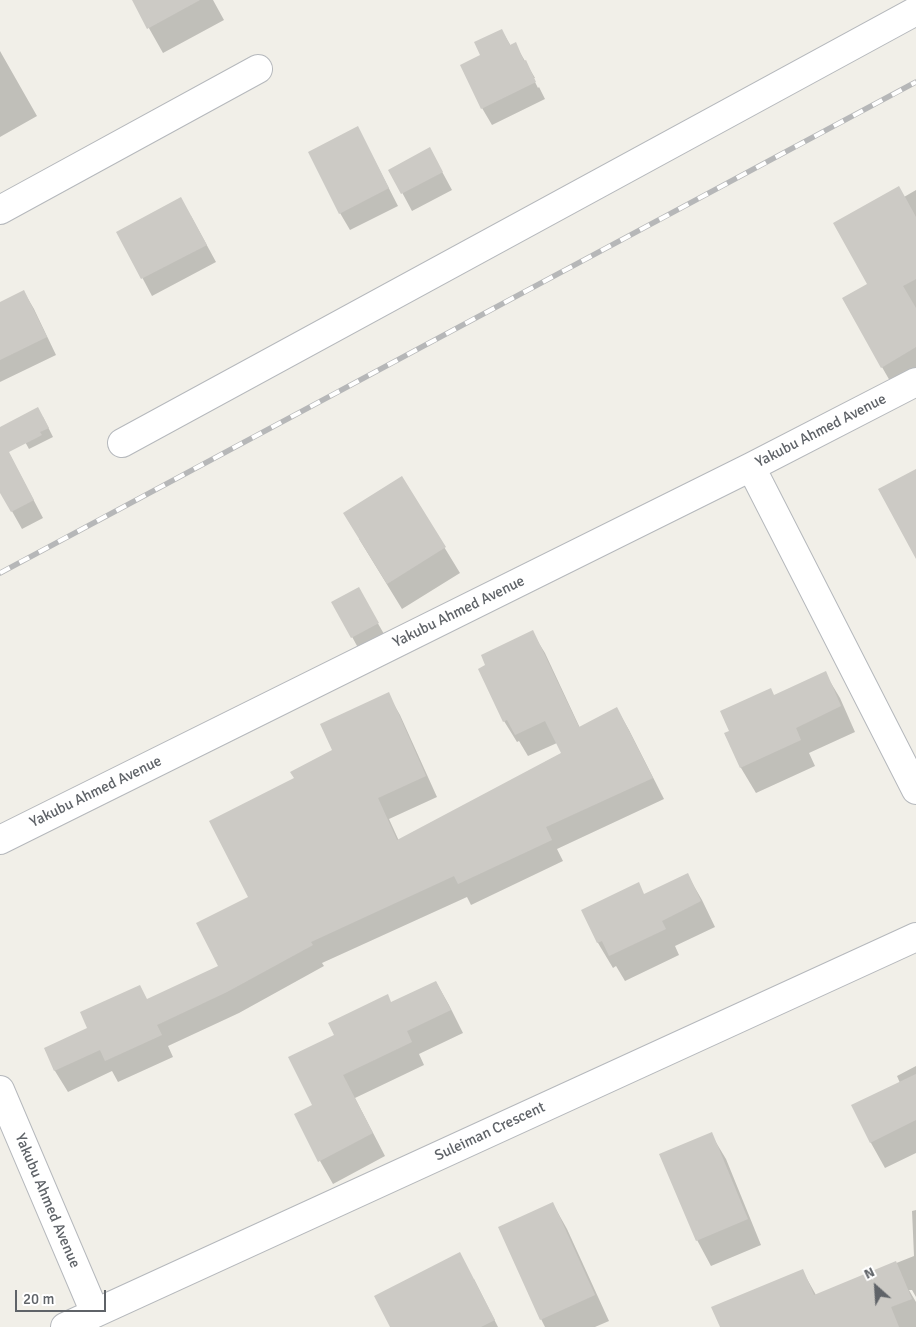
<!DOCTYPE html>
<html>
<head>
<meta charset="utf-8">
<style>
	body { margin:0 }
	#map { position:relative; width:916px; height:1327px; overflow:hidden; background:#f1efe8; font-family:Signika,sans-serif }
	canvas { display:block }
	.north { position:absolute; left:851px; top:1262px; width:50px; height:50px; -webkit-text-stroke:4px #fff; paint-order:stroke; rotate:334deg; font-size:14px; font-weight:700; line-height:20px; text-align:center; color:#5f6368 }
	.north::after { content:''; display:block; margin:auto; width:18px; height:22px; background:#5f6368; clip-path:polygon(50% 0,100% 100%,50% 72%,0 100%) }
	.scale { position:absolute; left:15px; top:1290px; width:91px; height:22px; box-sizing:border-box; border:2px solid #5f6368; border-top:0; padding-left:6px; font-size:15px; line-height:18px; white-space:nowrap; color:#5f6368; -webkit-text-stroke:4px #fff; paint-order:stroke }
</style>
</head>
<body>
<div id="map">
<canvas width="916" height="1327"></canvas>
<div class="north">N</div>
<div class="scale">20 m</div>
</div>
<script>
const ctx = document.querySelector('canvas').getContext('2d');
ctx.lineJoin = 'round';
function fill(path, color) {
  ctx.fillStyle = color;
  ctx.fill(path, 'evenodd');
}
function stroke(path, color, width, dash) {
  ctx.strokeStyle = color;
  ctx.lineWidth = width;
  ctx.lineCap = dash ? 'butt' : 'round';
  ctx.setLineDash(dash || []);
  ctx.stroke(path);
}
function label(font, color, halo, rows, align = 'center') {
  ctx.font = font + ' Signika,sans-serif';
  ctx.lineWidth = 4;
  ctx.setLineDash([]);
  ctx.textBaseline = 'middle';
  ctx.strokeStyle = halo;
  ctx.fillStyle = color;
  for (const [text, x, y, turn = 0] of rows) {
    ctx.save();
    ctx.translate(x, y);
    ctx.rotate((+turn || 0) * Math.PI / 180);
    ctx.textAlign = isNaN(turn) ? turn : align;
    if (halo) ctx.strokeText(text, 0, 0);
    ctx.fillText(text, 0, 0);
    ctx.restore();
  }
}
const shadow = new Path2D(`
	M 133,0 L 213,0 L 224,20 L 163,53 Z
	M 502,31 L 511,46 L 515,44 L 535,78 L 533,78 L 538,88 L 539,87 L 545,99 L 492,125 L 482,108 L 481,55 Z
	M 0,51 L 37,116 L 0,137 Z
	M 358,128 L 398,206 L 350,230 L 340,213 Z
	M 439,166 L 452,190 L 412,211 L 390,170 Z
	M 916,190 L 916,385 L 898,395 L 843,299 L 869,284 L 904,197 Z
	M 191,216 L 216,262 L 152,296 L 118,232 Z
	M 24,292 L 34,309 L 56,355 L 0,382 L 0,303 Z
	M 43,417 L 53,437 L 29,449 L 24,440 Z
	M 10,455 L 43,518 L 22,529 L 0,490 Z
	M 402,478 L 460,573 L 402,609 L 359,539 Z
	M 333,602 L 368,606 L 388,641 L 362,655 Z
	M 532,632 L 545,653 L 580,728 L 617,709 L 629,730 L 664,799 L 557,849 L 563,861 L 471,905 L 467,897 L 322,963 L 324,966 L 239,1013 L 168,1046 L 173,1057 L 118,1082 L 112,1071 L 68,1092 L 55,1071 L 45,1049 L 220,967 L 250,897 L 296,779 L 333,751 L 388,694 L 400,715 L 437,797 L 389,819 L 399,841 L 562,753 L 557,743 L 528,756 L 519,741 L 517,742 L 504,721 Z
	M 825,673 L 840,698 L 855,732 L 809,753 L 815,766 L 756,793 L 741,768 L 725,734 L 731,731 L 774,696 Z
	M 687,874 L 702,900 L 715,927 L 675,946 L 679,955 L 625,981 L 616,966 L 613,968 L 598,943 L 583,911 L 645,895 Z
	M 436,982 L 449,1005 L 463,1033 L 419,1054 L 424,1065 L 355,1098 L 385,1156 L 333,1184 L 320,1161 L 313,1106 L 335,1036 L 391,1003 Z
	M 916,1066 L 916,1153 L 885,1168 L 871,1143 L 853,1106 L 900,1083 L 897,1076 Z
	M 711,1134 L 726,1159 L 761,1245 L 711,1266 L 697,1240 Z
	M 553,1204 L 567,1229 L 609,1321 L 595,1327 L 545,1327 L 541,1319 Z
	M 916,1210 L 916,1297 L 912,1290 L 909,1290 L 916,1302 L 916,1327 L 721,1327 L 802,1270 L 816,1295 L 914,1256 L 912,1211 Z
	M 474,1279 L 498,1327 L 391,1327 Z`);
const building = new Path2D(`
	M 132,0 L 200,0 L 147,29 Z
	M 502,29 L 510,45 L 516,42 L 524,61 L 526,60 L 536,82 L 481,109 L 460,65 L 480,55 L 474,42 Z
	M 358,126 L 389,188 L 339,214 L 308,152 Z
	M 430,147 L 443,172 L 401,194 L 388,170 Z
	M 899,186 L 916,217 L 916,279 L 903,286 L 916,308 L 916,347 L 881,368 L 842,298 L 867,284 L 833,223 Z
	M 181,197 L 207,245 L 141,279 L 116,232 Z
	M 24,290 L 47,337 L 0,360 L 0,302 Z
	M 38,407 L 49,428 L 40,432 L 42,435 L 9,452 L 34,500 L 11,512 L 0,493 L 0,427 Z
	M 916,469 L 916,559 L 878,489 Z
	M 402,476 L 446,547 L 387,584 L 343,513 Z
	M 359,587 L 379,623 L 351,638 L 331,602 Z
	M 533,630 L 579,727 L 617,707 L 653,778 L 546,827 L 552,840 L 458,884 L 454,876 L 311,942 L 313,945 L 227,992 L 157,1025 L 162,1035 L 105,1061 L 100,1050 L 54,1071 L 44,1048 L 87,1028 L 80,1012 L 140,985 L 147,999 L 218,966 L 196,923 L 248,897 L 209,821 L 294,778 L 290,772 L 332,750 L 320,724 L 389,692 L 426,776 L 378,798 L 397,840 L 561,753 L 545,721 L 515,735 L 507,720 L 503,722 L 478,669 L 485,665 L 481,655 Z
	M 826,671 L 841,706 L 796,728 L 801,740 L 740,768 L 724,733 L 729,731 L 720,711 L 771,688 L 774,695 Z
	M 688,873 L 701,901 L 662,921 L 666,929 L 609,956 L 602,941 L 597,943 L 581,910 L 639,882 L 644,894 Z
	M 436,981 L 451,1010 L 407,1031 L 412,1042 L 343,1075 L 373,1133 L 318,1162 L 294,1114 L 312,1105 L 288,1057 L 334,1035 L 328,1023 L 388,994 L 391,1002 Z
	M 916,1074 L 916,1120 L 870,1143 L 851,1105 Z
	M 712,1132 L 748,1219 L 696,1241 L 659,1154 Z
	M 553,1202 L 595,1295 L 540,1320 L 498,1227 Z
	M 460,1252 L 495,1320 L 481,1327 L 390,1327 L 374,1296 Z
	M 896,1261 L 912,1299 L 891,1307 L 899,1327 L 720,1327 L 711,1307 L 803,1269 L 814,1295 Z`);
const minor = new Path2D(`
	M 0,210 L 258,69
	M 122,443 L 916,11
	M 751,467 L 916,790
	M 0,840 L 751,467 L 916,382
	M 0,1090 L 95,1313
	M 65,1327 L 916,937`);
const rail = new Path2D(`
	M 0,573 L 916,82`);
const streetNames = [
	["Yakubu Ahmed Avenue",821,431,-27],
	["Yakubu Ahmed Avenue",459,612,-26],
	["Yakubu Ahmed Avenue",96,792,-26],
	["Suleiman Crescent",490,1132,-25],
	["Yakubu Ahmed Avenue",47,1201,67]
];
fill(shadow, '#0003');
fill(building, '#cccac5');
stroke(minor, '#b5b8bc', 30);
stroke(minor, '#fff', 28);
stroke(rail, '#b6b7b8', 5.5);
stroke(rail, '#fff', 4, [11]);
label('15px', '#5f6368', '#fff', streetNames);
</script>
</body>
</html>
